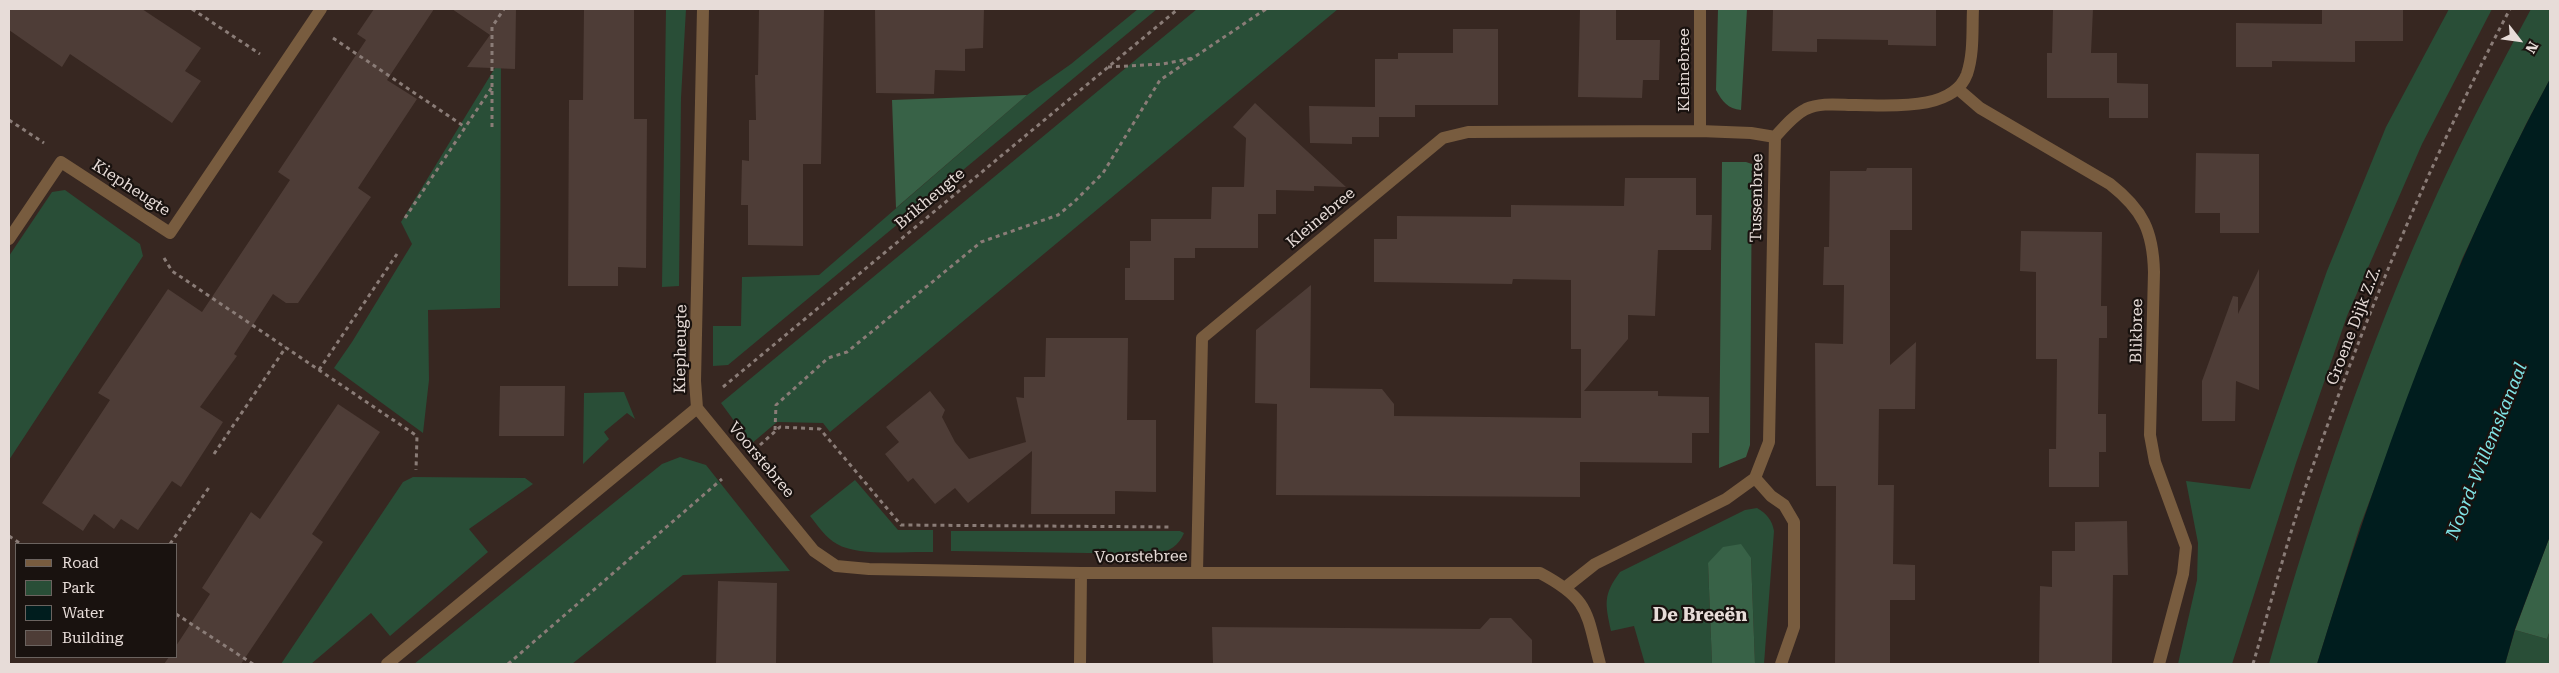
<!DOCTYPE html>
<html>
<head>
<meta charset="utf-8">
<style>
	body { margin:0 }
	#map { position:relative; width:2559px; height:673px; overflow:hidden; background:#372721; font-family:"Roboto Serif",serif }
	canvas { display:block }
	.frame { position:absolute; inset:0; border:10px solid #e7dcd8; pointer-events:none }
	.legend { position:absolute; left:15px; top:543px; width:162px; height:115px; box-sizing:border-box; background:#19120f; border:1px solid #6b635f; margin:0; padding:6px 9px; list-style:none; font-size:15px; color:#e7dcd8 }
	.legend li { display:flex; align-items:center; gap:10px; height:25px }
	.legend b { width:25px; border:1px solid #6b635f }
	.north { position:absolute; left:2494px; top:15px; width:50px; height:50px; -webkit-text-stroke:4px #19120f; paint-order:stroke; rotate:120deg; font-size:14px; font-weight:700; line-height:20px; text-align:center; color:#e7dcd8 }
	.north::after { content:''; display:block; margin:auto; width:18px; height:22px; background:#e7dcd8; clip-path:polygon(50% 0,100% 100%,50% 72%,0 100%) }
</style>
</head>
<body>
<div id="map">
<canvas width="2559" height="673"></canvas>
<div class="frame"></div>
<ul class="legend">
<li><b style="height:6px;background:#785c3f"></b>Road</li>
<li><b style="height:14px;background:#294e37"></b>Park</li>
<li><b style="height:14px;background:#001d1e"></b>Water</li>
<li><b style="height:14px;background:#4e3d37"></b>Building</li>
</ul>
<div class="north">N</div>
</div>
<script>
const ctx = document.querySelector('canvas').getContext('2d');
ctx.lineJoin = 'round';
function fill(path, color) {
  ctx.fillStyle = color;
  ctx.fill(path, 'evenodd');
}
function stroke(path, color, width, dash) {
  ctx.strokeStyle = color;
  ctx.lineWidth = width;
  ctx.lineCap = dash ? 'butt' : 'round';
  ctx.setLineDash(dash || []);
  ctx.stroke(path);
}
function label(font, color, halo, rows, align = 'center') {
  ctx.font = font + ' "Roboto Serif",serif';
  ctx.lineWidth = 4.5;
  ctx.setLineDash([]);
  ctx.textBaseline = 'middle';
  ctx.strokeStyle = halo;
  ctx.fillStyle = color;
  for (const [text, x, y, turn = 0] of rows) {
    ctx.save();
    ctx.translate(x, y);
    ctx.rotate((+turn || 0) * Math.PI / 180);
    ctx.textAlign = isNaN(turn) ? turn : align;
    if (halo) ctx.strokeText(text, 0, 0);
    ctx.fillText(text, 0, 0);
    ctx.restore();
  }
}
const green = new Path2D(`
	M 666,9 L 686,9 L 681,98 L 679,286 L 662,287 Z
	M 1138,9 L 1157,9 L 728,365 L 713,366 L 713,326 L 741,326 L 742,277 L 819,275 L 1027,95 L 1071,64 Z
	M 1197,9 L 1338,9 L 830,432 L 823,423 L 777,422 L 751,444 L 721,403 Z
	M 2449,9 L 2492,9 L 2422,144 L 2347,316 L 2296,463 L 2232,664 L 2178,664 L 2197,580 L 2198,543 L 2186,481 L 2250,489 L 2327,271 L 2386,127 Z
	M 2531,9 L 2550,9 L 2550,79 L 2526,124 L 2462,259 L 2360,526 L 2317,664 L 2269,664 C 2314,505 2368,345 2437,194 C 2466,131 2498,70 2531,9 Z
	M 501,58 L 500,308 L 428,310 L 429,380 L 423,433 L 334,368 L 352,342 L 412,244 L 401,222 Z
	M 65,190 L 140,244 L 143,256 L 9,460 L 9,256 L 52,192 Z
	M 624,392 L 635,419 L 627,413 L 604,432 L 609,439 L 583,464 L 584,393 Z
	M 680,457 L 706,465 L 790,571 L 683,575 L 572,664 L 414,664 L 662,464 Z
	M 413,477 L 525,478 L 533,484 L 469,529 L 488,552 L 390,636 L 371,613 L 311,664 L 281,664 L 403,482 Z
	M 855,480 L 898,530 L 933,530 L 933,552 C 907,551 859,557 837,544 C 826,538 818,526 810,516 Z
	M 1757,508 C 1767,514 1772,520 1774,531 L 1764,664 L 1755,664 L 1751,558 L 1708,563 L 1712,664 L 1645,664 L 1634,626 L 1611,631 C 1605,603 1603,595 1620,572 L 1745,510 Z
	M 951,531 L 1180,531 L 1184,533 C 1179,545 1170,551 1157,554 L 951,551 Z
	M 2515,630 L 2547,639 L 2550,630 L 2550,664 L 2505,664 Z`);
const forest = new Path2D(`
	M 1718,9 L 1747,9 L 1741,110 C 1728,109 1722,101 1716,90 Z
	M 1027,95 L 896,208 L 892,100 Z
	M 1722,162 L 1746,162 L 1752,164 L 1750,445 L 1746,457 L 1719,468 Z
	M 2550,536 L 2550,630 L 2547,639 L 2515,630 Z
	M 1741,544 L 1751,558 L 1755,664 L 1712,664 L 1708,563 L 1723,547 Z`);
const water = new Path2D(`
	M 2550,79 L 2550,536 L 2515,629 L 2505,664 L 2317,664 C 2379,464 2450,263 2550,79 Z`);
const building = new Path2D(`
	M 9,9 L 142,9 L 201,48 L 185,71 L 201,81 L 172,123 L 70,54 L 62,67 L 9,30 Z
	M 374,9 L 434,9 L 387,80 L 417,99 L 358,188 L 371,197 L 298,303 L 286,303 L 273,294 L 234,354 L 237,356 L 200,407 L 223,422 L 181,487 L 172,481 L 138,530 L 121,519 L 114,529 L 94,514 L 83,531 L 42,503 L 110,400 L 98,393 L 168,289 L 202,312 L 290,180 L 278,172 L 366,40 L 357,34 Z
	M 452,9 L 516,9 L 515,69 L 467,67 L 490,35 Z
	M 584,9 L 634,9 L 634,119 L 647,119 L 646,268 L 618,267 L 618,286 L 568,286 L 569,100 L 583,100 Z
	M 759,9 L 824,9 L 821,164 L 803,164 L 803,246 L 748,245 L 748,205 L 741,205 L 742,160 L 749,161 L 749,120 L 756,120 L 755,75 L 758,75 Z
	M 875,9 L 984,9 L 983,48 L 965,49 L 965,71 L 935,70 L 934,94 L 876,93 Z
	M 1580,9 L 1616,9 L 1616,40 L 1660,40 L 1659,80 L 1643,80 L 1642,98 L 1578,97 Z
	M 1773,9 L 1936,9 L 1936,46 L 1888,45 L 1888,40 L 1817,39 L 1817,52 L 1772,51 Z
	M 2053,9 L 2093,9 L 2091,53 L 2117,53 L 2117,83 L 2148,84 L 2148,118 L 2109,118 L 2109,98 L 2047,98 L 2047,53 L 2052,53 Z
	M 2322,9 L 2403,9 L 2403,41 L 2355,41 L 2355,62 L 2272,61 L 2272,67 L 2236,67 L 2236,23 L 2322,24 Z
	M 1453,29 L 1498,29 L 1498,105 L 1415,105 L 1415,117 L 1379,117 L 1379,137 L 1352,137 L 1352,144 L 1310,143 L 1309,106 L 1375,107 L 1375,59 L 1398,59 L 1398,53 L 1453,53 Z
	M 1255,103 L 1346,187 L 1314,186 L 1314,191 L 1276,190 L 1276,214 L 1258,214 L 1258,248 L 1195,248 L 1195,258 L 1174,258 L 1174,300 L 1125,300 L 1125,268 L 1130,268 L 1130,241 L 1151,241 L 1151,219 L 1211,219 L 1212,187 L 1244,187 L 1246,138 L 1233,127 Z
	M 2196,153 L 2259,154 L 2259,233 L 2220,233 L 2220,213 L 2195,213 Z
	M 1867,168 L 1912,168 L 1912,230 L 1890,230 L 1890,365 L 1916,342 L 1915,409 L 1879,409 L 1878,485 L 1894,485 L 1893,564 L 1915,565 L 1915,600 L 1890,600 L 1890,664 L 1835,664 L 1836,486 L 1816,486 L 1815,343 L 1843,344 L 1844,285 L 1823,285 L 1824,247 L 1829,247 L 1830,171 L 1866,171 Z
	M 1625,178 L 1696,178 L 1696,215 L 1712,215 L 1711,250 L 1658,250 L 1655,316 L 1628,315 L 1628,339 L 1584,391 L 1658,391 L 1658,396 L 1709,397 L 1709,433 L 1692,433 L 1692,463 L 1580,462 L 1580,497 L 1276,495 L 1277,404 L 1255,403 L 1256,330 L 1311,285 L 1310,388 L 1382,389 L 1394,404 L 1394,416 L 1581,418 L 1581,349 L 1571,349 L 1571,280 L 1513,279 L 1512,284 L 1374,282 L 1374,239 L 1397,239 L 1397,216 L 1511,217 L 1511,205 L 1624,206 Z
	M 2021,231 L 2102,232 L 2101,306 L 2107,306 L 2107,338 L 2099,338 L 2098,414 L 2106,414 L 2106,452 L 2099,452 L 2099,487 L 2049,487 L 2049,449 L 2056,449 L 2057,359 L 2036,359 L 2036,272 L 2020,271 Z
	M 2259,269 L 2259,390 L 2236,381 L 2235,421 L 2202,421 L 2202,381 L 2233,296 L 2238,297 L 2238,314 Z
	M 1046,338 L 1128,338 L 1127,420 L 1156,420 L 1156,492 L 1115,491 L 1115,514 L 1031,514 L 1032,451 L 968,503 L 955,488 L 935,504 L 913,478 L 908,482 L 885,454 L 899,442 L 886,427 L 930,391 L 945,410 L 942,417 L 955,442 L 969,459 L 1026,442 L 1016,397 L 1024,398 L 1024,377 L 1045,377 Z
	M 500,386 L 565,386 L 564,436 L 499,436 Z
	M 338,404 L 380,432 L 312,534 L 323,542 L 290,591 L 241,664 L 164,664 L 169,657 L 176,657 L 176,646 L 210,594 L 202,588 L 251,512 L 260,519 Z
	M 2127,521 L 2128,575 L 2113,575 L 2112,663 L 2039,664 L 2040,586 L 2052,587 L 2052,551 L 2075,551 L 2075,522 Z
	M 718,581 L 777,583 L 776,664 L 716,664 Z
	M 1490,618 L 1511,618 L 1532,640 L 1532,664 L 1213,664 L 1212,627 L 1480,629 Z`);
const path = new Path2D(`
	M 192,9 L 260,54
	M 333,38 L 465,127
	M 1108,67 L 1163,64 L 1193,58
	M 9,120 L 44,143
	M 492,127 L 492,27 L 504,9
	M 405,218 L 492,87
	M 164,258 L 172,271 L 417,436 L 416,470
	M 319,370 L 397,254
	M 723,387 L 1178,9
	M 775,430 L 776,405 L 828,358 L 847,352 L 981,242 L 1058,215 L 1074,202 L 1103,173 L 1160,80 L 1266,9
	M 760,445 L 780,427 L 820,429 L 901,525 L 1172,527
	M 214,454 L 286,347
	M 9,536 L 21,544
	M 170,544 L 210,486
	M 176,614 L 253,664
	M 508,664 L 722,479
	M 2253,664 C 2271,603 2287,540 2308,480 C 2364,319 2430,160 2510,9`);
const street = new Path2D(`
	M 1958,89 L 1980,108 L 2110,184 C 2143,210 2153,231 2154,272 L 2150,435 L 2155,462 L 2186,547 L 2183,574 L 2159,664
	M 1700,131 L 1700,9
	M 9,239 L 61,162 L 170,233 L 321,9
	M 697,408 L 814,551 L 836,566 L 869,569 L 1081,573 L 1540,573 C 1591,600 1586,613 1600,664
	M 697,408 L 695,381 L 703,9
	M 1755,478 L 1771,496 L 1784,505 L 1794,522 L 1794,627 L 1781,664
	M 1197,572 L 1202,338 L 1443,138 L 1468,132 L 1700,131 L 1751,133 L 1775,137
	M 1566,587 L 1595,564 L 1726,499 L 1755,478 L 1769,442 L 1775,137 C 1784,127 1794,115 1806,109 C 1821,102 1840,105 1856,105 C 1889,105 1953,112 1967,74 C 1974,53 1972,30 1973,9
	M 387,664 L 697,408
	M 1080,664 L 1081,573`);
const streetNames = [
	["Kleinebree",1684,70,-90],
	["Kiepheugte",131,188,33],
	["Tussenbree",1757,198,-89],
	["Brikheugte",930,199,-40],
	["Kleinebree",1321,218,-40],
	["Groene Dijk Z.Z.",2354,326,-69],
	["Blikbree",2137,331,-89],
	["Kiepheugte",681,349,-89],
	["Voorstebree",761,460,50],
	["Voorstebree",1141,557,-1]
];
const waterNames = [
	["Noord-Willemskanaal",2487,451,-68]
];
const neighbourhoodNames = [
	["De Breeën",1700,616]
];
fill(green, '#294e37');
fill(forest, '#386247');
fill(water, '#001d1e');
fill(building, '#4e3d37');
stroke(path, '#8a7c77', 3, [4, 4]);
stroke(street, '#785c3f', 12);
label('16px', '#e7dcd8', '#19120f', streetNames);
label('italic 18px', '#80e4e6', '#19120f', waterNames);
label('bold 18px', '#e7dcd8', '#19120f', neighbourhoodNames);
</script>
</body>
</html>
